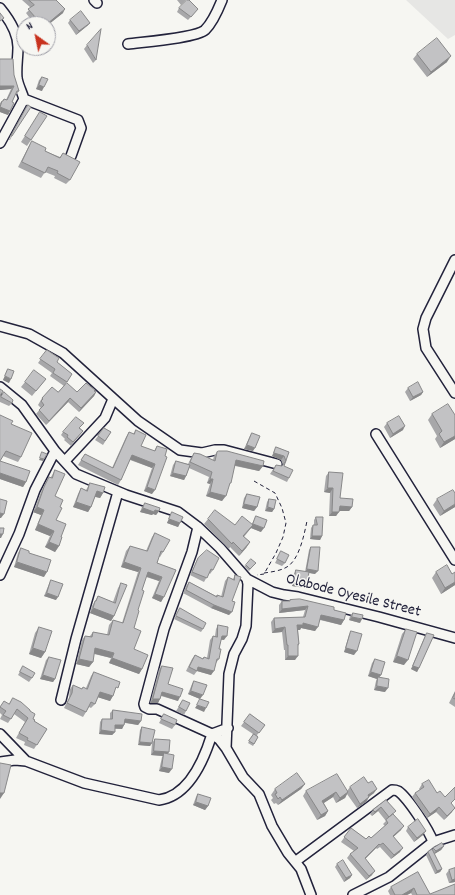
<!DOCTYPE html>
<html>
<head>
<meta charset="utf-8">
<style>
	body { margin:0 }
	#map { position:relative; width:455px; height:895px; overflow:hidden; background:#f6f6f2; font-family:Dekko,sans-serif }
	canvas { display:block }
	.north { position:absolute; left:16px; top:16px; width:40px; height:40px; box-sizing:border-box; background:#f6f6f2; border:1px solid #a1a1a9; border-radius:50%; rotate:327deg; font-size:11px; font-weight:700; line-height:16px; text-align:center; color:#22223b }
	.north::after { content:''; display:block; margin:auto; width:14px; height:18px; background:#c8321e; clip-path:polygon(50% 0,100% 100%,50% 72%,0 100%) }
</style>
</head>
<body>
<div id="map">
<canvas width="455" height="895"></canvas>
<div class="north">N</div>
</div>
<script>
const ctx = document.querySelector('canvas').getContext('2d');
ctx.lineJoin = 'round';
function fill(path, color) {
  ctx.fillStyle = color;
  ctx.fill(path, 'evenodd');
}
function stroke(path, color, width, dash) {
  ctx.strokeStyle = color;
  ctx.lineWidth = width;
  ctx.lineCap = dash ? 'butt' : 'round';
  ctx.setLineDash(dash || []);
  ctx.stroke(path);
}
function label(font, color, halo, rows, align = 'center') {
  ctx.font = font + ' Dekko,sans-serif';
  ctx.lineWidth = 3;
  ctx.setLineDash([]);
  ctx.textBaseline = 'middle';
  ctx.strokeStyle = halo;
  ctx.fillStyle = color;
  for (const [text, x, y, turn = 0] of rows) {
    ctx.save();
    ctx.translate(x, y);
    ctx.rotate((+turn || 0) * Math.PI / 180);
    ctx.textAlign = isNaN(turn) ? turn : align;
    if (halo) ctx.strokeText(text, 0, 0);
    ctx.fillText(text, 0, 0);
    ctx.restore();
  }
}
const built = new Path2D(`
	M 406,0 L 455,0 L 455,35 L 448,39 Z`);
const path = new Path2D(`
	M 254,481 L 275,493 L 282,508 L 286,523 L 283,537 L 276,553 L 264,574 L 257,575
	M 264,573 C 271,572 279,571 285,568 C 299,562 304,535 307,521`);
const minor = new Path2D(`
	M 94,0 L 97,3
	M 0,8 C 9,19 18,33 18,47 C 18,58 16,67 17,78 C 18,85 22,92 24,99 L 0,143
	M 128,44 C 142,42 196,38 205,30 C 213,22 218,10 222,0
	M 24,99 L 78,120 L 81,128 L 71,156
	M 455,260 L 426,318 L 423,329 L 426,348 L 455,393
	M 0,326 L 29,334 L 63,353 L 138,421 L 180,450 L 202,453 L 215,450 L 224,450 L 277,464
	M 0,387 L 22,405 L 55,451 L 76,474 L 126,495 L 178,512 L 198,527 L 220,548 L 247,579 L 248,584 L 246,626 L 242,639 L 234,654 L 229,674 L 226,748
	M 376,434 L 455,560
	M 65,461 L 105,418 L 113,399
	M 198,527 L 192,552 L 164,629 L 144,704 L 145,707 L 149,709 L 157,709 L 212,734 L 219,739 L 226,748 L 243,777 L 259,794 L 272,826 L 288,853 L 301,869 L 311,895
	M 0,575 L 19,534 L 35,490 L 55,451
	M 247,579 L 272,592 L 284,595 L 298,597 L 379,617 L 455,638
	M 61,700 L 76,639 L 118,492
	M 0,734 L 26,761
	M 0,762 L 15,760 L 26,761 L 84,783 L 159,800 C 189,796 204,760 212,734 L 228,728
	M 296,861 L 392,790 C 394,790 396,790 398,791 C 408,798 429,830 433,842
	M 353,895 L 389,877 L 433,842 L 455,835`);
const wall = new Path2D(`
	M 22,0 L 56,0 L 63,13 L 48,24 L 30,24 L 32,21 L 26,13 L 31,8 Z
	M 177,0 L 186,0 L 181,5 Z
	M 179,8 L 198,9 L 188,20 L 177,12 Z
	M 70,20 L 90,23 L 87,26 L 76,35 L 68,23 Z
	M 87,45 L 96,60 L 93,63 L 84,49 Z
	M 417,54 L 447,62 L 427,77 L 413,59 Z
	M 0,59 L 14,75 L 19,91 L 16,95 L 15,95 L 12,102 L 10,111 L 8,115 L 0,112 L 0,103 L 2,101 L 3,101 L 4,99 L 6,100 L 11,89 L 0,90 Z
	M 42,77 L 42,91 L 36,89 L 39,80 Z
	M 28,105 L 12,136 L 10,140 L 9,140 Z
	M 40,112 L 31,140 L 27,146 L 21,142 Z
	M 32,141 L 45,151 L 60,157 L 63,153 L 70,180 L 66,184 L 54,178 L 55,176 L 45,172 L 41,178 L 18,167 L 29,146 Z
	M 47,350 L 57,362 L 72,374 L 65,385 L 77,392 L 94,391 L 96,392 L 94,396 L 79,412 L 68,402 L 46,425 L 36,414 L 41,408 L 38,405 L 42,398 L 58,392 L 64,386 L 50,376 L 52,373 L 38,363 Z
	M 8,369 L 9,383 L 3,380 L 6,373 Z
	M 46,379 L 32,396 L 21,387 L 25,382 Z
	M 408,388 L 423,392 L 421,395 L 410,401 L 405,392 Z
	M 4,392 L 12,403 L 9,406 L 0,402 L 0,397 Z
	M 432,414 L 455,415 L 455,439 L 440,448 L 435,439 L 437,436 L 428,420 Z
	M 0,415 L 11,424 L 21,457 L 18,462 L 3,456 L 0,461 L 26,482 L 23,487 L 0,479 Z
	M 387,423 L 403,430 L 390,438 L 384,427 Z
	M 80,428 L 83,431 L 71,446 L 64,440 L 65,439 L 61,435 L 63,432 Z
	M 104,428 L 111,432 L 103,445 L 95,440 Z
	M 136,430 L 141,446 L 154,451 L 157,446 L 152,494 L 144,491 L 152,468 L 130,460 L 121,480 L 118,485 L 78,465 L 85,454 L 112,468 L 126,437 L 129,432 L 133,434 Z
	M 252,433 L 253,451 L 244,449 L 250,436 Z
	M 276,447 L 289,452 L 284,466 L 289,478 L 287,482 L 270,474 L 276,465 L 282,466 L 283,465 L 281,460 L 272,456 L 274,451 Z
	M 217,452 L 263,466 L 259,471 L 235,466 L 228,487 L 222,501 L 206,496 L 210,484 L 207,483 L 209,477 L 189,468 L 186,476 L 184,480 L 170,476 L 173,465 L 176,461 L 188,464 L 191,458 L 194,453 L 213,460 L 214,456 Z
	M 55,470 L 55,496 L 60,507 L 56,520 L 61,537 L 59,546 L 55,552 L 45,547 L 50,536 L 35,530 L 41,515 L 33,512 L 41,492 L 46,482 L 49,477 L 51,477 Z
	M 329,472 L 340,498 L 352,507 L 349,511 L 339,511 L 336,516 L 329,516 L 330,493 L 324,492 L 326,476 Z
	M 90,483 L 103,493 L 100,498 L 95,497 L 91,507 L 88,512 L 73,507 L 78,494 L 81,488 L 86,490 Z
	M 247,494 L 257,507 L 254,511 L 242,508 L 244,498 Z
	M 269,499 L 274,509 L 272,512 L 265,511 L 267,502 Z
	M 437,499 L 455,507 L 440,516 L 433,505 Z
	M 145,503 L 159,511 L 156,515 L 153,514 L 152,515 L 140,512 L 142,507 Z
	M 172,512 L 180,523 L 178,527 L 167,523 L 170,516 Z
	M 256,516 L 261,532 L 251,528 L 244,537 L 250,542 L 246,548 L 239,556 L 230,547 L 229,549 L 204,524 L 208,519 L 235,525 L 252,524 Z
	M 316,517 L 322,536 L 320,540 L 310,539 L 311,528 L 313,525 L 314,525 L 314,520 Z
	M 155,533 L 163,552 L 160,557 L 159,557 L 157,563 L 176,570 L 161,602 L 152,598 L 159,581 L 146,577 L 142,590 L 134,628 L 134,649 L 142,669 L 139,674 L 109,663 L 111,658 L 94,654 L 93,662 L 89,667 L 76,664 L 82,640 L 85,636 L 90,636 L 93,632 L 107,635 L 109,625 L 113,620 L 122,623 L 138,572 L 121,567 L 126,551 L 130,546 L 146,551 L 152,537 Z
	M 311,547 L 315,574 L 309,573 L 307,584 L 305,588 L 292,586 L 294,574 L 296,570 L 305,572 L 309,550 Z
	M 21,548 L 29,553 L 44,577 L 14,567 L 18,553 Z
	M 281,551 L 285,563 L 282,566 L 275,563 Z
	M 198,558 L 213,570 L 210,574 L 209,573 L 204,582 L 190,575 L 196,562 Z
	M 246,565 L 254,565 L 249,571 L 244,566 Z
	M 436,572 L 452,574 L 455,585 L 441,594 L 432,578 Z
	M 235,575 L 229,615 L 211,608 L 183,593 L 186,586 L 189,582 L 216,596 L 217,595 L 221,597 L 225,581 L 228,577 L 233,579 Z
	M 51,580 L 56,600 L 44,596 L 49,584 Z
	M 121,583 L 114,616 L 111,621 L 90,613 L 92,606 L 98,596 L 113,602 L 118,588 Z
	M 290,600 L 334,610 L 344,620 L 341,625 L 320,620 L 315,631 L 301,628 L 300,630 L 298,630 L 299,644 L 298,646 L 295,660 L 285,660 L 285,650 L 284,650 L 282,632 L 272,633 L 271,622 L 274,618 L 303,617 L 305,610 L 279,613 L 279,605 L 282,601 L 289,601 Z
	M 180,608 L 203,629 L 201,632 L 174,619 Z
	M 353,613 L 360,623 L 349,620 L 350,616 Z
	M 218,625 L 224,640 L 221,640 L 219,649 L 219,659 L 216,663 L 211,675 L 197,671 L 194,675 L 186,671 L 192,659 L 195,655 L 203,659 L 204,657 L 207,658 L 210,640 L 213,636 L 215,636 L 216,629 Z
	M 39,627 L 45,652 L 41,658 L 29,654 L 35,633 Z
	M 406,629 L 404,665 L 393,662 L 402,634 Z
	M 351,631 L 354,655 L 344,652 L 349,635 Z
	M 427,633 L 419,668 L 417,672 L 411,669 L 425,636 Z
	M 49,657 L 55,679 L 53,682 L 40,679 L 46,660 Z
	M 375,659 L 381,675 L 379,677 L 385,692 L 374,690 L 376,681 L 377,679 L 368,676 L 372,663 Z
	M 23,666 L 32,678 L 29,682 L 18,675 Z
	M 162,666 L 168,684 L 178,701 L 161,696 L 158,703 L 150,703 L 159,669 Z
	M 94,672 L 114,693 L 110,701 L 98,697 L 95,704 L 91,708 L 89,707 L 83,717 L 64,708 L 69,698 L 70,689 L 73,685 L 82,689 L 86,688 L 91,676 Z
	M 194,681 L 200,699 L 188,694 L 192,684 Z
	M 455,691 L 455,707 L 449,703 Z
	M 13,698 L 30,711 L 34,721 L 47,729 L 34,749 L 24,745 L 25,742 L 16,738 L 25,722 L 14,714 L 8,723 L 0,719 L 2,715 L 0,713 L 0,707 L 9,704 Z
	M 183,700 L 186,711 L 184,715 L 176,711 Z
	M 113,710 L 141,721 L 138,725 L 125,723 L 122,729 L 115,729 L 115,732 L 112,735 L 99,734 L 100,722 L 102,719 L 110,719 L 110,713 Z
	M 164,714 L 175,725 L 172,729 L 159,723 Z
	M 250,714 L 265,725 L 257,735 L 258,737 L 253,746 L 248,743 L 253,734 L 241,726 Z
	M 142,727 L 152,743 L 150,746 L 138,745 L 140,730 Z
	M 155,739 L 168,754 L 169,773 L 159,771 L 162,757 L 163,756 L 151,755 L 152,743 Z
	M 305,784 L 301,789 L 278,805 L 276,803 L 274,804 L 271,800 L 273,798 L 271,795 L 275,789 Z
	M 422,784 L 437,793 L 452,812 L 444,820 L 436,812 L 427,818 L 412,797 L 415,793 L 420,790 L 419,789 Z
	M 350,787 L 374,793 L 369,797 L 366,802 L 357,808 L 347,794 L 345,798 L 336,803 L 333,797 L 324,803 L 328,811 L 325,816 L 317,820 L 303,796 L 306,791 L 347,791 Z
	M 198,794 L 208,806 L 205,810 L 193,805 L 196,797 Z
	M 386,800 L 401,830 L 393,837 L 400,852 L 391,859 L 380,847 L 377,849 L 376,848 L 365,859 L 372,875 L 366,880 L 347,858 L 350,854 L 354,851 L 341,842 L 351,828 L 366,839 L 371,838 L 385,826 L 383,824 L 386,821 L 378,811 L 372,816 L 370,814 L 373,810 Z
	M 408,827 L 423,835 L 414,842 L 406,831 Z
	M 444,846 L 441,850 L 434,854 L 442,869 L 440,872 L 435,874 L 426,855 L 428,852 L 432,850 L 433,848 Z
	M 337,864 L 352,875 L 350,878 L 344,882 L 335,867 Z
	M 455,868 L 455,882 L 449,883 L 446,874 L 449,870 Z
	M 418,872 L 430,894 L 455,895 L 412,895 L 411,893 L 407,895 L 390,895 L 388,891 L 391,887 Z`);
const shadedWall = new Path2D(`
	M 65,9 L 63,13 L 48,25 L 48,24 L 47,24 Z
	M 90,23 L 87,26 L 76,35 L 79,31 Z
	M 451,56 L 447,62 L 427,77 L 431,72 Z
	M 39,85 L 44,87 L 42,91 L 36,89 Z
	M 0,86 L 14,86 L 11,89 L 0,90 Z
	M 0,107 L 10,111 L 8,115 L 0,112 Z
	M 5,376 L 11,379 L 9,383 L 3,380 Z
	M 96,392 L 94,396 L 79,412 L 81,408 Z
	M 423,392 L 421,395 L 410,401 L 413,397 Z
	M 70,398 L 68,402 L 46,425 L 49,421 Z
	M 405,426 L 403,430 L 390,438 L 393,434 Z
	M 455,436 L 455,439 L 440,448 L 444,442 Z
	M 247,445 L 255,448 L 253,451 L 244,449 Z
	M 274,453 L 284,456 L 281,460 L 272,456 Z
	M 132,455 L 155,464 L 152,468 L 129,459 Z
	M 40,458 L 44,459 L 43,461 L 39,460 Z
	M 236,460 L 263,466 L 259,471 L 233,465 Z
	M 0,473 L 26,482 L 23,487 L 0,479 Z
	M 173,473 L 186,476 L 184,480 L 170,476 Z
	M 210,479 L 213,479 L 210,484 L 207,483 Z
	M 147,487 L 155,490 L 152,494 L 144,491 Z
	M 328,488 L 333,488 L 330,493 L 324,492 Z
	M 97,491 L 103,493 L 100,498 L 93,496 Z
	M 210,492 L 226,496 L 222,501 L 206,496 Z
	M 76,502 L 91,507 L 88,512 L 73,507 Z
	M 244,504 L 257,507 L 254,511 L 242,508 Z
	M 455,504 L 455,507 L 440,516 L 444,511 Z
	M 340,506 L 352,507 L 349,511 L 336,511 Z
	M 37,507 L 44,510 L 41,515 L 33,512 Z
	M 268,507 L 274,509 L 272,512 L 265,511 Z
	M 143,508 L 155,510 L 159,511 L 156,515 L 153,514 L 152,515 L 140,512 Z
	M 332,512 L 339,512 L 336,516 L 329,516 Z
	M 0,513 L 4,514 L 1,518 L 0,518 Z
	M 169,519 L 180,523 L 178,527 L 167,523 Z
	M 38,524 L 54,531 L 50,536 L 35,530 Z
	M 253,524 L 264,528 L 261,532 L 251,528 L 239,541 Z
	M 0,534 L 3,534 L 1,538 L 0,538 Z
	M 312,536 L 322,536 L 320,540 L 310,539 Z
	M 49,542 L 59,546 L 55,552 L 45,547 Z
	M 250,542 L 246,548 L 239,556 L 242,551 Z
	M 17,562 L 47,572 L 44,577 L 14,567 Z
	M 124,562 L 141,568 L 138,572 L 121,567 Z
	M 307,569 L 318,571 L 315,574 L 305,572 Z
	M 148,572 L 162,577 L 159,581 L 145,576 Z
	M 294,582 L 307,584 L 305,588 L 292,586 Z
	M 455,582 L 455,585 L 441,594 L 445,588 Z
	M 47,593 L 58,597 L 56,600 L 44,596 Z
	M 155,594 L 164,597 L 161,602 L 152,598 Z
	M 214,605 L 232,612 L 229,615 L 211,608 Z
	M 308,606 L 305,610 L 279,613 L 282,609 Z
	M 93,608 L 114,616 L 111,621 L 90,613 Z
	M 321,615 L 344,620 L 341,625 L 318,619 Z
	M 352,617 L 362,619 L 360,623 L 349,620 Z
	M 303,623 L 318,627 L 315,631 L 301,628 L 300,630 L 294,630 L 297,625 Z
	M 285,627 L 282,632 L 272,633 L 275,629 Z
	M 222,636 L 227,636 L 224,640 L 220,639 Z
	M 33,648 L 45,652 L 41,658 L 29,654 Z
	M 95,648 L 114,653 L 111,658 L 92,653 Z
	M 346,648 L 357,651 L 354,655 L 344,652 Z
	M 288,656 L 298,656 L 295,660 L 285,660 Z
	M 397,656 L 408,660 L 404,665 L 393,662 Z
	M 112,658 L 142,669 L 139,674 L 109,663 Z
	M 79,659 L 93,662 L 89,667 L 76,664 Z
	M 413,666 L 419,668 L 417,672 L 411,669 Z
	M 198,667 L 214,671 L 211,675 L 197,671 Z
	M 371,672 L 381,675 L 378,679 L 378,677 L 377,679 L 368,676 Z
	M 43,675 L 55,679 L 53,682 L 40,679 Z
	M 377,686 L 388,688 L 385,692 L 374,690 Z
	M 191,691 L 203,695 L 200,699 L 188,694 Z
	M 100,692 L 113,696 L 110,701 L 97,697 Z
	M 162,692 L 180,697 L 178,701 L 160,695 Z
	M 153,699 L 160,699 L 158,703 L 150,703 Z
	M 197,705 L 206,708 L 204,712 L 195,708 Z
	M 125,719 L 141,721 L 138,725 L 122,722 Z
	M 115,725 L 124,725 L 122,729 L 113,728 Z
	M 101,730 L 115,732 L 112,735 L 99,734 Z
	M 140,742 L 152,743 L 150,746 L 138,745 Z
	M 154,751 L 169,752 L 166,756 L 164,753 L 163,756 L 151,755 Z
	M 162,767 L 172,769 L 169,773 L 159,771 Z
	M 305,784 L 301,789 L 278,805 L 282,800 Z
	M 377,789 L 374,793 L 364,800 L 368,795 Z
	M 336,792 L 333,797 L 319,806 L 322,801 Z
	M 348,792 L 345,798 L 336,803 L 340,798 Z
	M 0,793 L 4,793 L 0,799 Z
	M 369,797 L 366,802 L 357,808 L 360,804 Z
	M 196,802 L 208,806 L 205,810 L 193,805 Z
	M 381,807 L 378,811 L 372,816 L 375,812 Z
	M 439,807 L 436,812 L 427,818 L 430,814 Z
	M 455,808 L 452,812 L 444,820 L 447,816 Z
	M 328,811 L 325,816 L 317,820 L 321,815 Z
	M 404,826 L 401,830 L 390,840 L 393,836 Z
	M 426,831 L 423,835 L 414,842 L 417,838 Z
	M 379,844 L 376,848 L 362,862 L 365,858 Z
	M 444,846 L 441,850 L 433,855 L 436,851 Z
	M 403,848 L 400,852 L 391,859 L 394,855 Z
	M 442,869 L 440,872 L 435,874 L 437,871 Z
	M 375,871 L 372,875 L 366,880 L 369,876 Z
	M 352,875 L 350,878 L 344,882 L 346,878 Z
	M 455,879 L 455,882 L 449,883 L 452,880 Z
	M 414,888 L 411,893 L 407,895 L 402,895 Z`);
const building = new Path2D(`
	M 29,0 L 56,0 L 65,9 L 47,24 L 34,24 L 32,21 L 36,18 L 28,9 L 34,5 Z
	M 187,0 L 189,0 L 198,9 L 191,17 L 179,8 Z
	M 81,11 L 90,23 L 79,31 L 70,20 Z
	M 0,13 L 4,18 L 0,21 Z
	M 101,29 L 96,60 L 87,45 Z
	M 437,38 L 451,56 L 431,72 L 417,54 Z
	M 0,59 L 13,59 L 14,75 L 19,91 L 17,91 L 12,102 L 14,103 L 10,111 L 0,107 L 2,101 L 3,101 L 4,99 L 7,100 L 14,86 L 0,86 Z
	M 42,77 L 48,79 L 44,87 L 39,85 Z
	M 28,105 L 31,107 L 12,136 L 11,136 Z
	M 40,112 L 47,116 L 31,140 L 25,136 Z
	M 32,141 L 46,148 L 45,151 L 60,158 L 63,153 L 80,162 L 70,180 L 57,173 L 58,171 L 48,167 L 45,173 L 22,162 Z
	M 47,350 L 59,358 L 57,362 L 72,374 L 67,382 L 53,373 L 55,369 L 40,359 Z
	M 8,369 L 14,371 L 11,379 L 5,376 Z
	M 34,370 L 46,379 L 36,391 L 25,382 Z
	M 418,382 L 423,392 L 413,397 L 408,388 Z
	M 67,383 L 77,392 L 86,383 L 95,390 L 94,391 L 96,392 L 81,408 L 70,398 L 49,421 L 39,410 L 44,405 L 41,401 L 43,399 L 42,398 L 52,387 L 58,392 Z
	M 0,389 L 3,391 L 0,396 Z
	M 4,392 L 13,400 L 12,403 L 1,397 Z
	M 448,404 L 455,415 L 455,436 L 444,442 L 439,434 L 442,431 L 432,414 Z
	M 0,415 L 13,421 L 11,424 L 32,433 L 21,457 L 6,451 L 0,461 L 30,471 L 26,482 L 0,473 Z
	M 399,416 L 405,426 L 393,434 L 387,423 Z
	M 76,417 L 84,423 L 79,428 L 83,431 L 73,442 L 67,437 L 68,435 L 63,432 Z
	M 104,428 L 111,432 L 105,441 L 98,436 Z
	M 136,430 L 146,435 L 141,446 L 155,451 L 157,446 L 167,449 L 165,456 L 167,457 L 155,490 L 147,487 L 155,464 L 132,455 L 121,480 L 81,460 L 85,454 L 113,468 L 129,432 L 134,434 Z
	M 252,433 L 260,436 L 255,448 L 247,445 Z
	M 276,447 L 289,452 L 284,466 L 293,470 L 289,478 L 273,471 L 276,465 L 282,466 L 286,461 L 284,456 L 274,453 Z
	M 219,451 L 227,451 L 264,461 L 263,466 L 236,460 L 231,483 L 230,483 L 226,496 L 210,492 L 213,479 L 210,479 L 212,472 L 190,462 L 194,453 L 200,454 L 215,461 L 217,452 Z
	M 42,452 L 47,454 L 44,459 L 40,458 Z
	M 176,461 L 190,465 L 186,476 L 173,473 Z
	M 55,470 L 65,474 L 55,496 L 63,500 L 60,507 L 62,508 L 56,520 L 66,524 L 61,537 L 62,537 L 59,546 L 49,542 L 54,531 L 38,524 L 44,510 L 37,507 L 44,487 L 49,477 L 52,478 Z
	M 329,472 L 343,473 L 340,498 L 353,499 L 352,507 L 340,506 L 339,512 L 332,512 L 333,488 L 328,488 Z
	M 90,483 L 105,487 L 103,493 L 97,491 L 91,507 L 76,502 L 81,488 L 87,491 Z
	M 453,490 L 455,493 L 455,504 L 444,511 L 437,499 Z
	M 247,494 L 260,497 L 257,507 L 244,504 Z
	M 0,499 L 7,501 L 4,514 L 0,513 Z
	M 269,499 L 276,500 L 274,509 L 268,507 Z
	M 145,503 L 160,508 L 159,511 L 155,510 L 154,512 L 143,508 Z
	M 215,510 L 235,525 L 242,516 L 253,525 L 243,536 L 250,542 L 242,551 L 233,542 L 232,544 L 208,519 Z
	M 172,512 L 183,517 L 180,523 L 169,519 Z
	M 256,516 L 267,520 L 264,528 L 253,524 Z
	M 316,517 L 323,517 L 322,536 L 312,536 L 313,525 L 317,525 Z
	M 0,528 L 4,528 L 3,534 L 0,534 Z
	M 155,533 L 170,540 L 163,552 L 161,551 L 157,563 L 176,570 L 164,597 L 155,594 L 162,577 L 148,572 L 142,590 L 144,591 L 138,610 L 139,611 L 134,628 L 141,631 L 134,649 L 148,655 L 142,669 L 112,658 L 114,653 L 95,648 L 93,662 L 79,659 L 85,636 L 92,637 L 93,632 L 109,635 L 113,620 L 123,623 L 141,568 L 124,562 L 130,546 L 147,551 Z
	M 311,547 L 320,547 L 318,571 L 307,569 Z
	M 21,548 L 29,551 L 29,553 L 51,560 L 47,572 L 17,562 Z
	M 207,550 L 219,558 L 213,570 L 211,569 L 207,578 L 192,572 L 198,558 Z
	M 281,551 L 289,555 L 285,563 L 277,559 Z
	M 251,559 L 256,563 L 250,569 L 246,565 Z
	M 447,565 L 452,574 L 455,572 L 455,582 L 445,588 L 436,572 Z
	M 296,570 L 309,572 L 307,584 L 294,582 Z
	M 235,575 L 241,577 L 232,601 L 235,602 L 232,612 L 214,605 L 186,590 L 189,582 L 217,597 L 217,595 L 223,597 L 228,577 L 234,580 Z
	M 51,580 L 63,584 L 58,597 L 47,593 Z
	M 121,583 L 127,585 L 114,616 L 93,608 L 95,601 L 96,601 L 98,596 L 115,603 Z
	M 300,599 L 334,607 L 334,610 L 346,613 L 344,620 L 321,615 L 318,627 L 303,623 L 303,625 L 297,625 L 299,644 L 298,644 L 298,656 L 288,656 L 288,645 L 287,645 L 285,627 L 275,629 L 274,618 L 305,617 L 308,606 L 282,609 L 282,601 L 290,601 L 290,600 Z
	M 180,608 L 206,623 L 203,629 L 176,616 Z
	M 353,613 L 363,615 L 362,619 L 352,617 Z
	M 218,625 L 228,627 L 227,636 L 222,636 L 219,649 L 221,649 L 219,659 L 217,659 L 214,671 L 198,667 L 197,671 L 189,667 L 195,655 L 203,659 L 204,657 L 209,659 L 213,636 L 217,637 Z
	M 39,627 L 52,631 L 45,652 L 33,648 Z
	M 406,629 L 417,632 L 408,660 L 397,656 Z
	M 351,631 L 362,634 L 357,651 L 346,648 Z
	M 427,633 L 434,635 L 419,668 L 413,666 Z
	M 49,657 L 61,660 L 55,679 L 43,675 Z
	M 375,659 L 385,662 L 381,675 L 371,672 Z
	M 23,666 L 35,673 L 32,678 L 20,672 Z
	M 162,666 L 173,668 L 168,684 L 183,689 L 180,697 L 162,692 L 160,699 L 153,699 Z
	M 94,672 L 120,682 L 118,688 L 116,687 L 113,696 L 100,692 L 95,704 L 91,702 L 86,712 L 67,703 L 72,693 L 73,685 L 82,689 L 83,687 L 87,689 Z
	M 378,677 L 389,679 L 388,688 L 377,686 Z
	M 194,681 L 207,685 L 203,695 L 191,691 Z
	M 455,693 L 455,699 L 453,698 Z
	M 13,698 L 21,702 L 30,710 L 30,711 L 35,714 L 33,719 L 35,720 L 34,721 L 47,729 L 37,745 L 27,740 L 28,738 L 19,733 L 28,718 L 17,709 L 11,719 L 3,715 L 6,711 L 0,707 L 4,701 L 9,704 Z
	M 200,699 L 209,702 L 206,708 L 197,705 Z
	M 183,700 L 190,703 L 186,711 L 179,707 Z
	M 113,710 L 142,714 L 141,721 L 125,719 L 124,725 L 115,725 L 115,732 L 101,730 L 102,719 L 112,719 Z
	M 164,714 L 177,720 L 175,725 L 161,719 Z
	M 250,714 L 265,725 L 259,733 L 244,722 Z
	M 142,727 L 155,730 L 152,743 L 140,742 Z
	M 254,734 L 258,737 L 254,744 L 249,741 Z
	M 155,739 L 170,740 L 169,752 L 154,751 Z
	M 164,753 L 174,755 L 172,769 L 162,767 Z
	M 0,763 L 11,765 L 4,793 L 0,793 Z
	M 297,773 L 305,784 L 282,800 L 280,797 L 278,799 L 275,794 L 277,793 L 275,789 Z
	M 337,774 L 348,792 L 340,798 L 336,792 L 322,801 L 328,811 L 321,815 L 306,791 Z
	M 364,777 L 368,783 L 372,781 L 377,789 L 368,795 L 369,797 L 360,804 L 350,787 Z
	M 429,780 L 437,793 L 440,791 L 445,797 L 455,787 L 455,799 L 451,803 L 455,808 L 447,816 L 439,807 L 430,814 L 415,793 L 424,787 L 422,784 Z
	M 198,794 L 211,798 L 208,806 L 196,802 Z
	M 386,800 L 396,811 L 389,817 L 381,807 L 375,812 L 373,810 Z
	M 393,814 L 404,826 L 393,836 L 403,848 L 394,855 L 383,843 L 380,845 L 379,844 L 365,858 L 375,871 L 369,876 L 350,854 L 358,848 L 344,837 L 351,828 L 366,839 L 369,836 L 371,838 L 388,823 L 386,820 Z
	M 418,819 L 426,831 L 417,838 L 408,827 Z
	M 442,843 L 444,846 L 436,851 L 433,848 Z
	M 432,849 L 442,869 L 437,871 L 428,852 Z
	M 343,860 L 352,875 L 346,878 L 337,864 Z
	M 455,868 L 455,879 L 452,880 L 449,870 Z
	M 418,872 L 430,894 L 455,884 L 455,895 L 417,895 L 414,888 L 402,895 L 395,895 L 391,887 Z`);
const streetNames = [
	["Olabode Oyesile Street",353,597,14]
];
fill(built, '#e6e6e4');
stroke(minor, '#22223b', 12);
stroke(path, '#22223b', 1, [4, 3]);
stroke(minor, '#f6f6f2', 9);
fill(wall, '#a7a7a9');
fill(shadedWall, '#888889');
fill(building, '#c2c2c4');
stroke(building, '#888889', 1);
label('16px', '#22223b', '#f6f6f2', streetNames);
</script>
</body>
</html>
